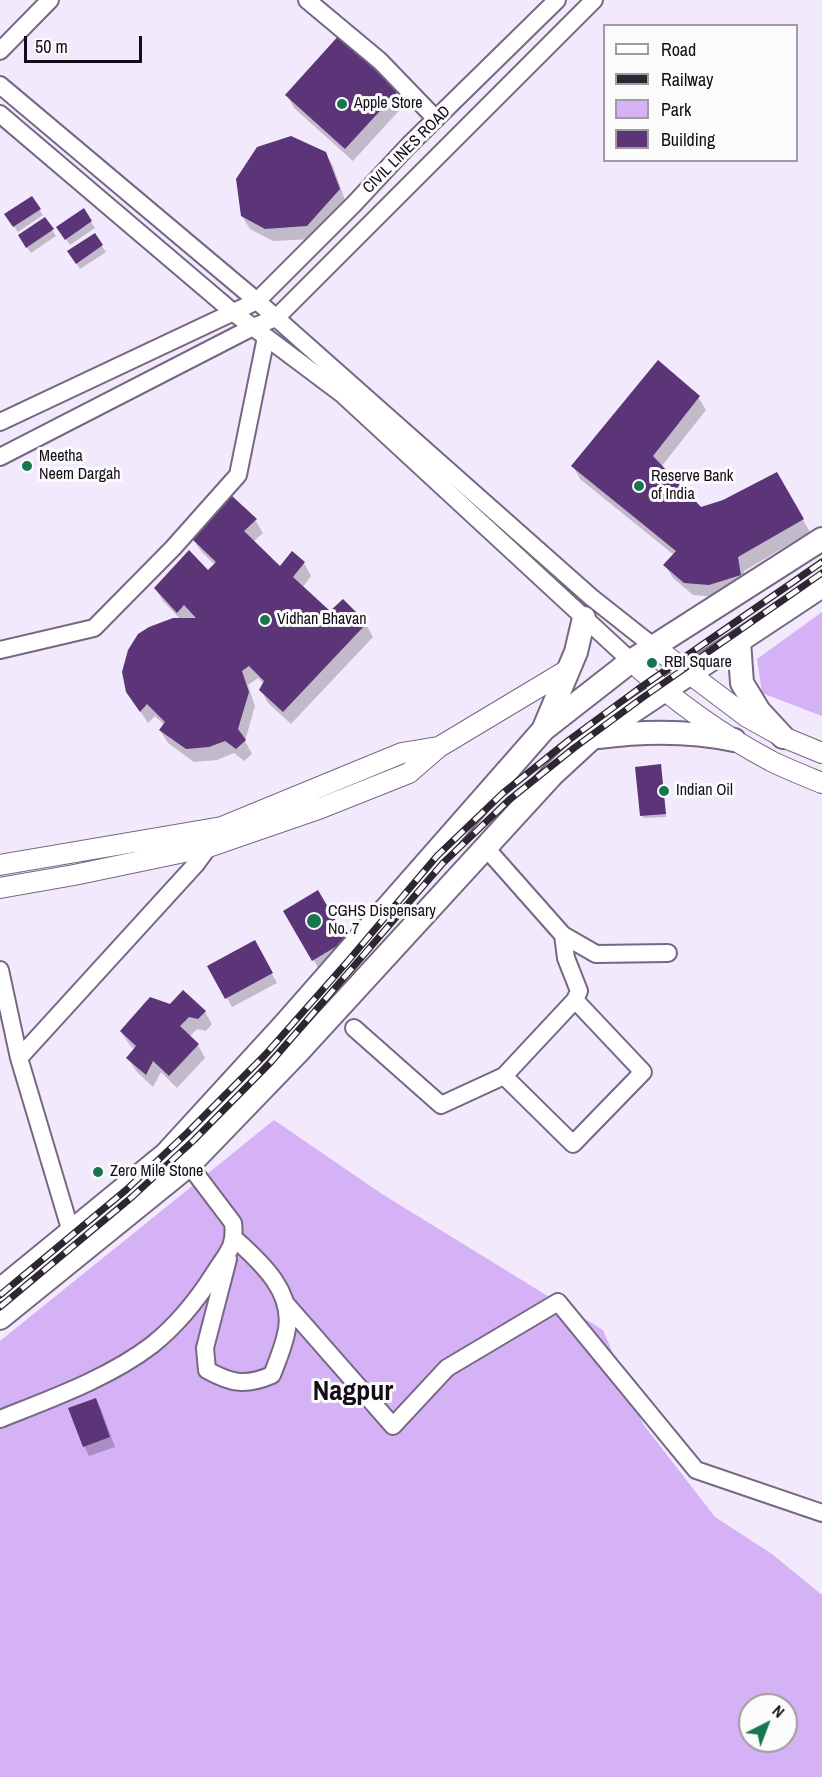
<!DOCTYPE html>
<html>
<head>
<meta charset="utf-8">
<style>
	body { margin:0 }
	#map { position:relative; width:822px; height:1777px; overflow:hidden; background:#f3e9fc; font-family:"Archivo Narrow",sans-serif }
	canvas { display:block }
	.legend { position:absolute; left:603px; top:24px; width:195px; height:138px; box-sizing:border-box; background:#fbfbfb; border:2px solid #9e9ca0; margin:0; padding:8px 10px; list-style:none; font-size:18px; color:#120d17 }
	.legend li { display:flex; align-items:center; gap:12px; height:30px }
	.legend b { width:30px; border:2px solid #9e9ca0 }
	.north { position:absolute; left:738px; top:1693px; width:60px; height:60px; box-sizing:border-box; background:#fbfbfb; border:2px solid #9e9ca0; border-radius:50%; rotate:42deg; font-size:16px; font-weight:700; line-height:24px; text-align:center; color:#120d17 }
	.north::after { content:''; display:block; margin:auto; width:21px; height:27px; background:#17764d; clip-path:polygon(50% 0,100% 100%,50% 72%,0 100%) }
	.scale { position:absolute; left:24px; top:36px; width:118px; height:27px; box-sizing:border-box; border:3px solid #120d17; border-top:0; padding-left:8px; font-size:18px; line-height:21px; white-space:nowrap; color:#120d17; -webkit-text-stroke:4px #fbfbfb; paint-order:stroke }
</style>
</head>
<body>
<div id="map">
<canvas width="822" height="1777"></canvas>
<ul class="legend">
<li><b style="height:8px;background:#fff"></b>Road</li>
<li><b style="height:8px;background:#2d2732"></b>Railway</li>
<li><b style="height:16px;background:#d5b1f5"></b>Park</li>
<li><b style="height:16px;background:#5c3579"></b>Building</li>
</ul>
<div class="north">N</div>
<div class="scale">50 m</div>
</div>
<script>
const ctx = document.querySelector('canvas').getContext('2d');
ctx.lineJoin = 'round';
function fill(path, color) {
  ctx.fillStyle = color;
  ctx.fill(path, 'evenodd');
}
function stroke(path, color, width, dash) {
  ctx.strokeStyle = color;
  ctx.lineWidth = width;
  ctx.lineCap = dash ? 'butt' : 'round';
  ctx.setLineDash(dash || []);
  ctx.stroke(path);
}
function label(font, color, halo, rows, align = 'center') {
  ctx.font = font + ' "Archivo Narrow",sans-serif';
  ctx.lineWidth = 6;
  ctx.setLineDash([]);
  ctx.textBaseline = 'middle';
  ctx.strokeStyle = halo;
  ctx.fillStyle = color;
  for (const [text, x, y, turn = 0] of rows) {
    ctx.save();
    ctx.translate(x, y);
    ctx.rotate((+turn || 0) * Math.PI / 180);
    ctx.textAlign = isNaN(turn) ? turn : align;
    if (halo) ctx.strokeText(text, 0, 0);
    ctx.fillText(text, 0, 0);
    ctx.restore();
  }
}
const green = new Path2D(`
	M 822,612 L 822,716 L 762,693 L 757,659 Z
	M 274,1120 L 382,1194 L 603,1330 L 643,1424 L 715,1517 L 772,1554 L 822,1595 L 822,1777 L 0,1777 L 0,1341 ZM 750,1705 L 786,1705 L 786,1741 L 750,1741 Z`);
const shadow = new Path2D(`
	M 400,89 L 407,102 L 353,161 L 294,108 L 287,95 Z
	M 325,153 L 333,166 L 346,203 L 314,239 L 273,241 L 250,229 L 242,216 Z
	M 39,209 L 43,215 L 18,232 L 10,221 Z
	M 83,210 L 95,228 L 70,245 L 62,233 Z
	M 45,219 L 56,236 L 31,253 L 23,242 Z
	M 94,235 L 106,252 L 80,269 L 73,258 Z
	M 698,397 L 706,410 L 661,467 L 701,508 L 724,501 L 776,474 L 810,532 L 744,571 L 748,588 L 717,597 L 693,595 L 673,578 L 665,565 L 674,555 L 580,479 L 573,466 Z
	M 255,520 L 263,533 L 253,542 L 280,568 L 304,563 L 311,576 L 302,588 L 330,613 L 366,624 L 373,637 L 291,724 L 268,703 L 261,690 L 264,684 L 258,678 L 248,685 L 255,706 L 245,741 L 252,754 L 244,761 L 234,753 L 217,760 L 194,762 L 168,743 L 160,730 L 164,725 L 155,716 L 148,723 L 136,705 L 180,619 L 163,601 L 155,588 L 208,572 L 215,565 L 201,551 L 193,539 Z
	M 660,766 L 666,817 L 643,818 L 637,768 Z
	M 285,912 L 352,950 L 319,969 Z
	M 254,942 L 277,983 L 232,1007 L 209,966 Z
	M 171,1006 L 205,1012 L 212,1024 L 206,1031 L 197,1029 L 189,1037 L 198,1045 L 205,1058 L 177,1088 L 161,1072 L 153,1087 L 136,1071 L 128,1058 L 135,1050 L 129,1044 L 121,1032 Z
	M 96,1400 L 101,1409 L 115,1447 L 89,1456 L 84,1446 Z`);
const building = new Path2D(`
	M 341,33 L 401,88 L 345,149 L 285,95 Z
	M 291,136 L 326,152 L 340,189 L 307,226 L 265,229 L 241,216 L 236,179 L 257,147 Z
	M 32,196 L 41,209 L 13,227 L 4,214 Z
	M 84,208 L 92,221 L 65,240 L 56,227 Z
	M 45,217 L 54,229 L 26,248 L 18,235 Z
	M 95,233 L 103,245 L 76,264 L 67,251 Z
	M 658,360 L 700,396 L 653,456 L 701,507 L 723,500 L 777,472 L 804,519 L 738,557 L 741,575 L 709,585 L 684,583 L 663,565 L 676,551 L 571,466 Z
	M 231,495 L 257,519 L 244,531 L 280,566 L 292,551 L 305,562 L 293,577 L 330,611 L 343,599 L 367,623 L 283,712 L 259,690 L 264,681 L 249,666 L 242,671 L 249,692 L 238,729 L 246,740 L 236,749 L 225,741 L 209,747 L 186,749 L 159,730 L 165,722 L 147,704 L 140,712 L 126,692 L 122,672 L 128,650 L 138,634 L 149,627 L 173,618 L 196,618 L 184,605 L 177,613 L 154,588 L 189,550 L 208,570 L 216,562 L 191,538 Z
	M 661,764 L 666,814 L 640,816 L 635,767 Z
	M 318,890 L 347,940 L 312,961 L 283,911 Z
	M 255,940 L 273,973 L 225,999 L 207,966 Z
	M 183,990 L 206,1011 L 198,1019 L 189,1017 L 180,1026 L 199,1044 L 169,1076 L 153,1061 L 146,1075 L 126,1058 L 136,1046 L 120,1031 L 150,997 L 170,1004 Z
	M 96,1398 L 110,1437 L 83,1447 L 68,1408 Z`);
const minor = new Path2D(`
	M 307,0 L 380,61 L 436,119
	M 0,51 L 50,0
	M 0,85 L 257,301 L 591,597 L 653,646
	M 0,114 L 234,313 L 342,394 L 631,661
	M 0,422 L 257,301 L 354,204 L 408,146 L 557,0
	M 0,457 L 253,327 L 276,318 L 594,0
	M 0,650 L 94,628 L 173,548 L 238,475 L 266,337
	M 486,848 L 563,935 L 596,954 L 668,953
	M 563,935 L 566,958 L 579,991 L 575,1000 L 504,1076 L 573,1144 L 643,1072 L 575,1000
	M 0,970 L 19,1058 L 71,1232
	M 354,1028 L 441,1105 L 504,1076
	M 19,1058 L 196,864 L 212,842
	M 228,1259 L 205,1348 L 207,1370 C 232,1384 246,1386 272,1375 C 277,1362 283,1348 286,1334 C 296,1294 262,1263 235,1239
	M 287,1305 L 393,1426 L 447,1368 L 558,1302 L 696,1470 L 822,1513
	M 0,1419 C 50,1399 109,1378 152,1345 C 177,1325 198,1299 215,1272 C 227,1253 236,1247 233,1223 L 174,1145`);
const major = new Path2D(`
	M 653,646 L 747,717 L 783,737 L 822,753
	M 631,661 C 673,700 720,734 771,761 C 787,769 805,776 822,783
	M 0,865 L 222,827 L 402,753 L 438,747
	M 0,888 L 74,875 L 208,847 L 321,808 L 409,773 L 439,747 L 569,669`);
const highway = new Path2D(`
	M 739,641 L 742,683 L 759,711 L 783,737
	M 544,728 L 576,652 L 584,618
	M 598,737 C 644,731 688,730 734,740
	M 0,1290 L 166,1154 L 285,1024 L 544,729 L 631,661 L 822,539
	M 0,1318 L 189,1165 L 298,1052 L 552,775 L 591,739 L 822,586`);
const rail = new Path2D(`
	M 0,1295 L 126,1190 L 187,1133 L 265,1055 L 348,961 L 437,856 L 503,793 L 569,740 L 637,690 L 822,562
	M 0,1307 L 132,1197 L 194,1140 L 271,1062 L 443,863 L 509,800 L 574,748 L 642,698 L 822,573`);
const markers = [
	[342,104,6,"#17764d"],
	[27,466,6,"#17764d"],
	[639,486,6,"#17764d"],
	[265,620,6,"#17764d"],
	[652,663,6,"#17764d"],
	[664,791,6,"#17764d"],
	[314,921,8,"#17764d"],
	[98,1172,6,"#17764d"]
];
const poiNames = [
	["Apple Store",354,104],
	["Meetha",39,457],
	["Neem Dargah",39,475],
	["Reserve Bank",651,477],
	["of India",651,495],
	["Vidhan Bhavan",277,620],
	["RBI Square",664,663],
	["Indian Oil",676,791],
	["CGHS Dispensary",328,912],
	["No. 7",328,930],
	["Zero Mile Stone",110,1172]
];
const streetNames = [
	["CIVIL LINES ROAD",407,150,-45]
];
const townNames = [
	["Nagpur",353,1392]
];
fill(green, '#d5b1f5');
fill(shadow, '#0003');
fill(building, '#5c3579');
stroke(minor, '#766783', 20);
stroke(major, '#766783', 22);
stroke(highway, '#766783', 26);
stroke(minor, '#fff', 16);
stroke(major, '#fff', 20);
stroke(highway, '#fff', 22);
stroke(rail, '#2d2732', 7);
stroke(rail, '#fbfbfb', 4.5, [14]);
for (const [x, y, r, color] of markers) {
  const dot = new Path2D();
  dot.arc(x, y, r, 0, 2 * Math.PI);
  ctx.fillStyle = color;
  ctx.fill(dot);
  stroke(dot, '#fbfbfb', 2);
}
label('16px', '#120d17', '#fbfbfb', poiNames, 'left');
label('16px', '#120d17', '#fbfbfb', streetNames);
label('bold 28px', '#120d17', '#fbfbfb', townNames);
</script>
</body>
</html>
